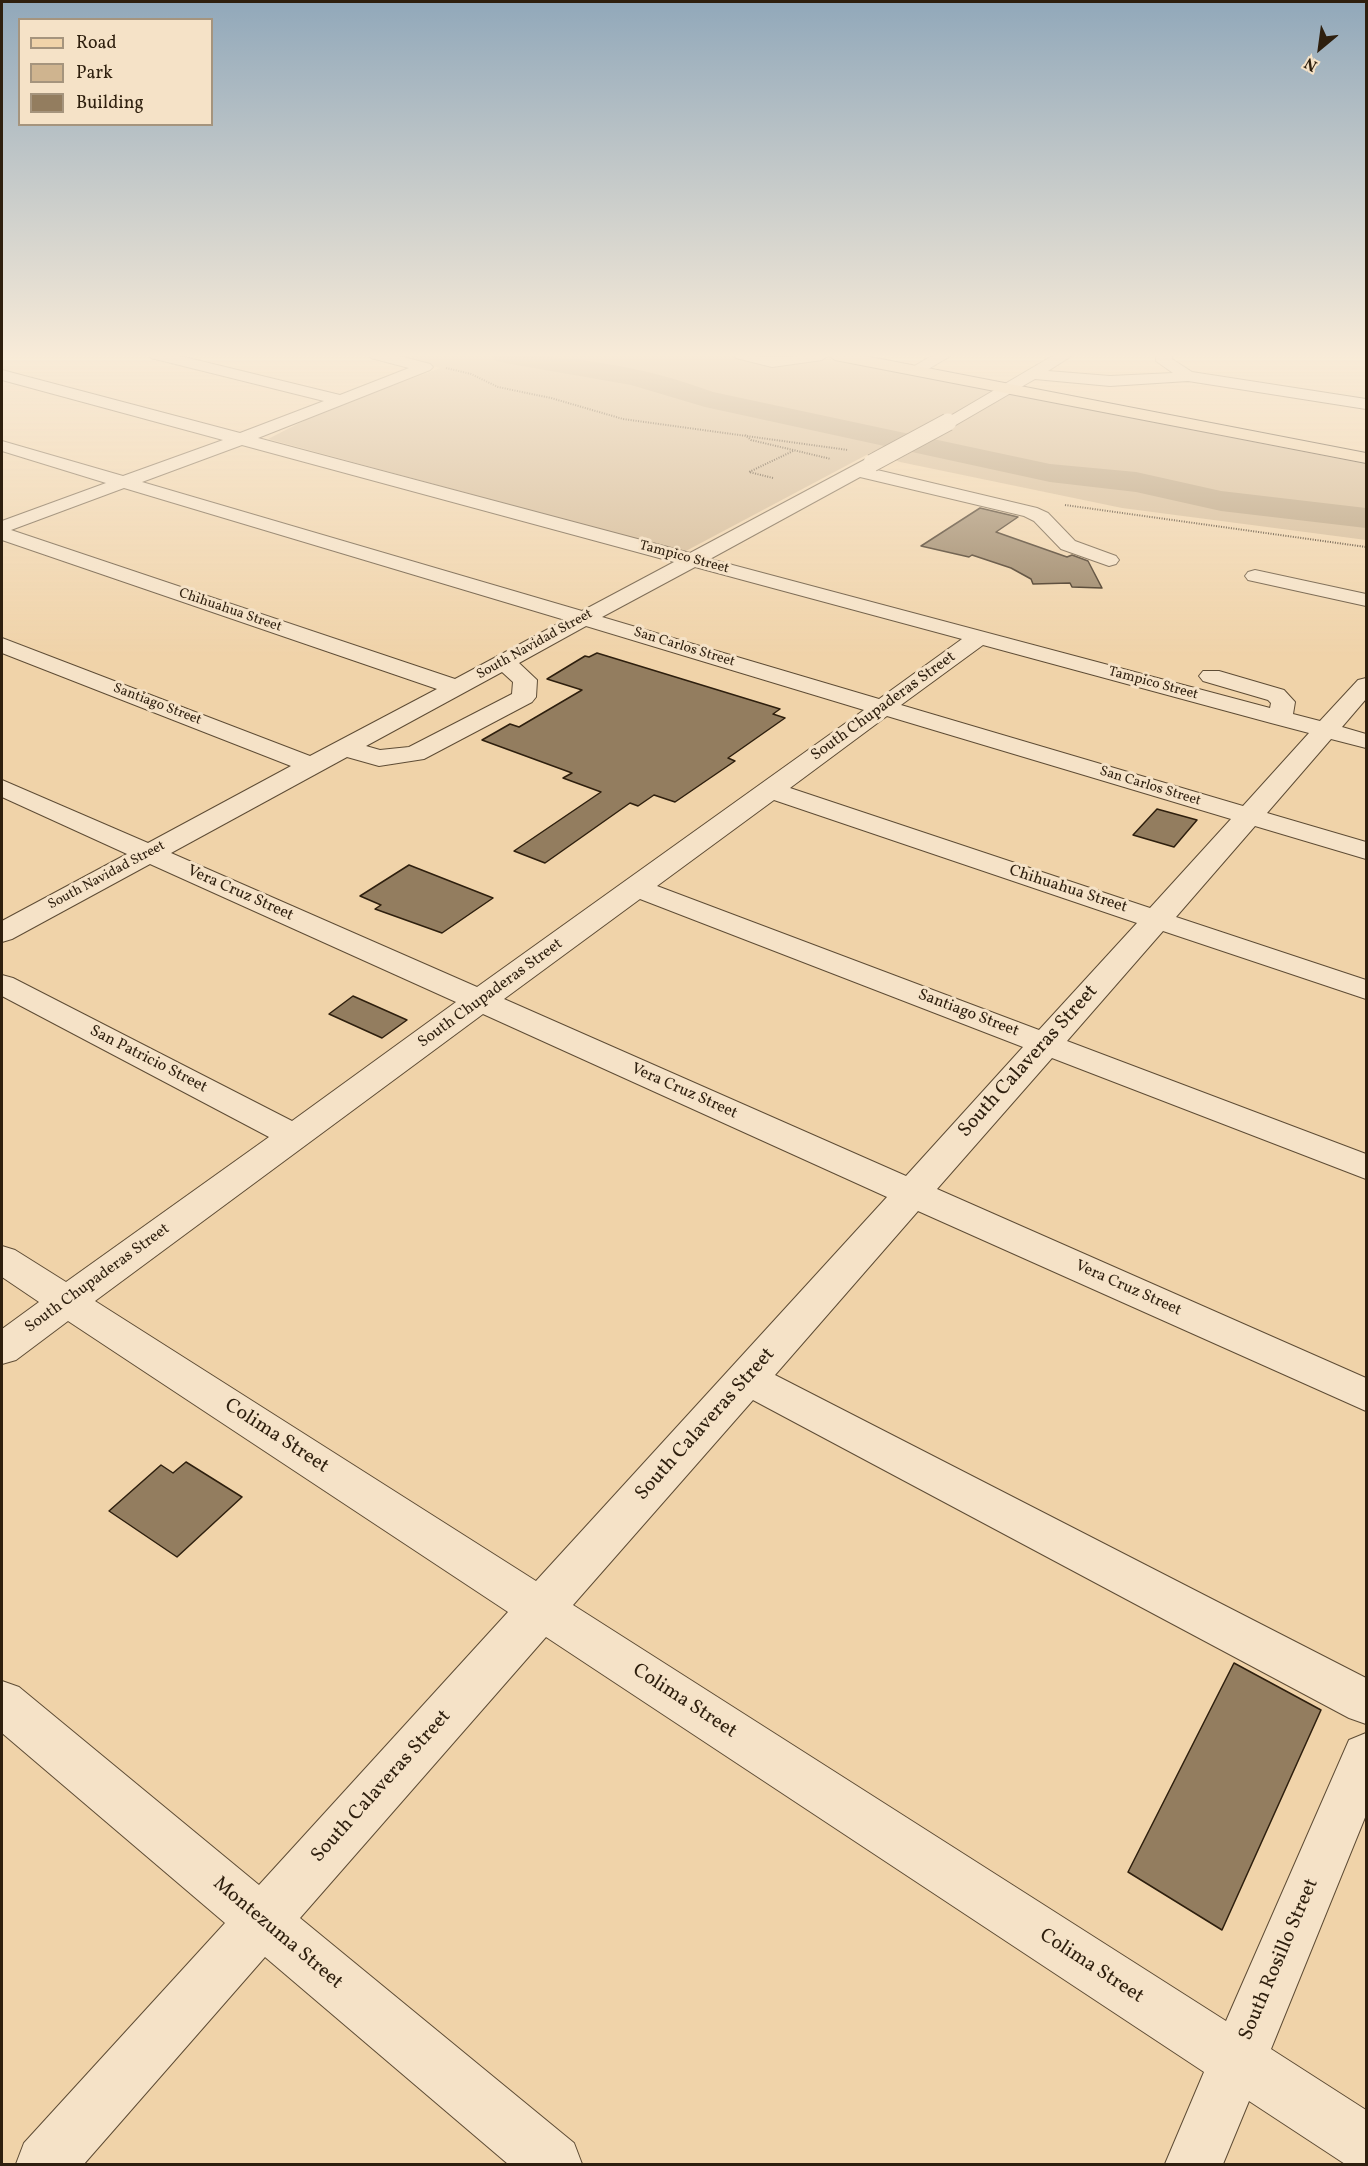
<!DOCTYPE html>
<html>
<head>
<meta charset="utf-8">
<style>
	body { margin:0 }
	#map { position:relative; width:1368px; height:2166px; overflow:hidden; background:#f0d3a9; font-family:Vollkorn,serif }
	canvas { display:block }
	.frame { position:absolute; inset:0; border:3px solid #2e1f0e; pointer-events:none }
	.legend { position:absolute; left:18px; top:18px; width:195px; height:108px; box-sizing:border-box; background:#f5e2c7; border:2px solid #a5947d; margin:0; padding:8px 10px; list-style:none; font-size:18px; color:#2e1f0e }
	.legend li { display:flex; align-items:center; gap:12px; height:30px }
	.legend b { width:30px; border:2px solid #a5947d }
	.north { position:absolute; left:1290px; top:18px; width:60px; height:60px; -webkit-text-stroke:4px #f5e2c7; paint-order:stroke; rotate:209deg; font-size:16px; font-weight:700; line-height:24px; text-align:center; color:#2e1f0e }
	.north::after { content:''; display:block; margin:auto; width:21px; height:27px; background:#2e1f0e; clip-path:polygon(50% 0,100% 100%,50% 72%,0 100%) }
</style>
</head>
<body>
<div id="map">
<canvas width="1368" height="2166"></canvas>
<div class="frame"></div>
<ul class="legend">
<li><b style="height:8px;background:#f0d3a9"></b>Road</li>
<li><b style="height:16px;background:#cfb48f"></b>Park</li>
<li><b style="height:16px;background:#937d5f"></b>Building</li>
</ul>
<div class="north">N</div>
</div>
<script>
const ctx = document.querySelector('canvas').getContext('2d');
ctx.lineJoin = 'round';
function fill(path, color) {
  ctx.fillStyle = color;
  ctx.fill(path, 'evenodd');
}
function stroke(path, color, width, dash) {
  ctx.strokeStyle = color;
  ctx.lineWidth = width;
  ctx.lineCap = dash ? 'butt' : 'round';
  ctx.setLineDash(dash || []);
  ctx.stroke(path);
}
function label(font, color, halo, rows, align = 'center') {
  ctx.font = font + ' Vollkorn,serif';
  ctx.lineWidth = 6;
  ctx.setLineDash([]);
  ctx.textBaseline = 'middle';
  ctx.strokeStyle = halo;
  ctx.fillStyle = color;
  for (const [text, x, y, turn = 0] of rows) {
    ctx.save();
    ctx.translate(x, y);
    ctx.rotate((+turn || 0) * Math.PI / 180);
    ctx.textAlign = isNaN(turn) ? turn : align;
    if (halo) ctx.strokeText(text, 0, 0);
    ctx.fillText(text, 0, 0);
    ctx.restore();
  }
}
const green = new Path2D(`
	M 386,355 L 810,355 L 1366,464 L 1366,540 L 1122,508 L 900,462 L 872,452 L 684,552 L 268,439 L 317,414 L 440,368 Z`);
const river = new Path2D(`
	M 492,355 C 568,355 641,365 713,392 L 1050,464 L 1136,472 L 1221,491 L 1366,508 L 1366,528 L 1221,511 L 1136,492 L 1050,482 L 705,407 L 631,385 L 505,363 L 496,361 Z`);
const building = new Path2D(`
	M 980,508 L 1018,517 L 996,532 L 1067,557 L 1072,555 L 1088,561 L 1102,588 L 1072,587 L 1070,583 L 1033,584 L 1031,579 L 1011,568 L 972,555 L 969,557 L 921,546 Z
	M 597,653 L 780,709 L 773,714 L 785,718 L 728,758 L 735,761 L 675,802 L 654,795 L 638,806 L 630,803 L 545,863 L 514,851 L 601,792 L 563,778 L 572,773 L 482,740 L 510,724 L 519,727 L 582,690 L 547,679 L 585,656 L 589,657 Z
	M 1157,809 L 1197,820 L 1174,847 L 1133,835 Z
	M 409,865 L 493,898 L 442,933 L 375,909 L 381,905 L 360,896 Z
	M 353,996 L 407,1020 L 382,1038 L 329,1014 Z
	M 186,1462 L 242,1497 L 177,1557 L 109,1511 L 161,1465 L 173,1473 Z
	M 1234,1663 L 1321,1710 L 1222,1930 L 1128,1872 Z`);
const path = new Path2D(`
	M 446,368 L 471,374 L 498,387 L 551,398 L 623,419 L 848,450
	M 745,435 L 751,440 L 831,459
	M 773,478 L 749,472 L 793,451
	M 1065,505 L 1366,547`);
const minor = new Path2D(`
	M 149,355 L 176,355 L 340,395 L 409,368 L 371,358 L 369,355 L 396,355 L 430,364 L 433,367 L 430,370 L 258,438 L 690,553 L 866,459 L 878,459 L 881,463 L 873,469 L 1037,508 L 1048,513 L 1075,541 L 1116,556 L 1119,560 L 1116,564 L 1109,566 L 1061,549 L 1034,521 L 1024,516 L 860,477 L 710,559 L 1270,708 L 1271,703 L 1268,700 L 1203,681 L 1199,676 L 1203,671 L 1219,671 L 1284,690 L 1295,702 L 1293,714 L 1320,721 L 1358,680 L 1366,678 L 1366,699 L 1342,727 L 1366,734 L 1366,748 L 1331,739 L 1267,813 L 1366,842 L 1366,859 L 1255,826 L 1176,917 L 1366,980 L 1366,999 L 1163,931 L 1067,1041 L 1366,1154 L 1366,1179 L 1052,1058 L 937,1189 L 1366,1378 L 1366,1411 L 918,1211 L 775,1375 L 1366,1678 L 1366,1724 L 1349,1718 L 753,1400 L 573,1605 L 1226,2021 L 1349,1740 L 1366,1733 L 1366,1815 L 1271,2049 L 1366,2110 L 1366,2164 L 1345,2164 L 1249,2101 L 1223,2164 L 1165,2164 L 1204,2072 L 546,1637 L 300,1918 L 574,2143 L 582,2164 L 508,2164 L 265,1957 L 84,2164 L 16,2164 L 24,2143 L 225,1923 L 2,1733 L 2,1681 L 19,1687 L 259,1885 L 508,1612 L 68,1321 L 16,1360 L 2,1364 L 2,1329 L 39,1302 L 2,1277 L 2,1246 L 15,1250 L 66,1282 L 269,1137 L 2,996 L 2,975 L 13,978 L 292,1121 L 456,1002 L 150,864 L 12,939 L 2,942 L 2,921 L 127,854 L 2,797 L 2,780 L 148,843 L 291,766 L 2,653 L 2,638 L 310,756 L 437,689 L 2,540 L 2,521 L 106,483 L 2,451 L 2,441 L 123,476 L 223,440 L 2,380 L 2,370 L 240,433 L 324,401 L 151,358 ZM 242,445 L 674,562 L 582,611 L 142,482 ZM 124,488 L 565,620 L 455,679 L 11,530 ZM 695,567 L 962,639 L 879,699 L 602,617 ZM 586,626 L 864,710 L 477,987 L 171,853 L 347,757 L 379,766 L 424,759 L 532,702 L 536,697 L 537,680 L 519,663 ZM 983,645 L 1271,723 L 1309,733 L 1243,806 L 901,705 ZM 502,672 L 513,682 L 512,694 L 409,747 L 380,750 L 366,746 ZM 887,716 L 1231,819 L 1150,908 L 790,788 ZM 774,800 L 1137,923 L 1039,1030 L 657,886 ZM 640,899 L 1023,1047 L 906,1176 L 504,999 ZM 483,1014 L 887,1197 L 536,1581 L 95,1301 Z
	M 734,355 L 772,357 L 829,355 L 822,360 L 772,367 L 736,358 Z
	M 933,355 L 952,355 L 920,374 L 908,374 L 906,371 Z
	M 1054,355 L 1073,355 L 1048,371 L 1110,376 L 1173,373 L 1156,361 L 1156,355 L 1172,355 L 1172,359 L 1192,372 L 1366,399 L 1366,409 L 1188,381 L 1110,386 L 1035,379 L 954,426 L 942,426 L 940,422 Z
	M 1255,570 L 1366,594 L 1366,606 L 1248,580 L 1245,576 L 1248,572 Z`);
const major = new Path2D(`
	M 828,355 L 860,355 L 1366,453 L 1366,463 L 835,360 Z`);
const minorBridge = new Path2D(`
	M 872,463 L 948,422`);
const farStreetnames = [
	["Tampico Street",684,558,15],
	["Chihuahua Street",230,611,19],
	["South Navidad Street",535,645,-29],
	["San Carlos Street",684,648,17],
	["Tampico Street",1153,684,15],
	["Santiago Street",157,705,21],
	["San Carlos Street",1150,787,17],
	["South Navidad Street",107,876,-28]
];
const streetNames = [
	["South Chupaderas Street",884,707,-36],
	["Chihuahua Street",1068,890,18],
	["Vera Cruz Street",240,894,24],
	["South Chupaderas Street",491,994,-36],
	["Santiago Street",968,1014,21],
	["San Patricio Street",148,1060,27],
	["Vera Cruz Street",684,1092,24],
	["South Chupaderas Street",98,1279,-36],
	["Vera Cruz Street",1128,1289,24]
];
const nearStreetnames = [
	["South Calaveras Street",1029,1062,-48],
	["South Calaveras Street",706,1425,-48],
	["Colima Street",276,1437,33],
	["Colima Street",684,1702,33],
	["South Calaveras Street",382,1787,-48],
	["Montezuma Street",277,1934,40],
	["South Rosillo Street",1280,1960,-67],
	["Colima Street",1091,1967,33]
];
fill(green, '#cfb48f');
fill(river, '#ae9674');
fill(building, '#937d5f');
stroke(building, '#2e1f0e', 1.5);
stroke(minor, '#5e4c35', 2);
stroke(major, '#2e1f0e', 2);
stroke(path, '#2e1f0e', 2, [1, 1.5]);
fill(minor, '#f5e2c7');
fill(major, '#f0d3a9');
stroke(minorBridge, '#5e4c35', 19, []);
stroke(minorBridge, '#f5e2c7', 17);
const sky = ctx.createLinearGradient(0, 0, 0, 658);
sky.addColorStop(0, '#91a8ba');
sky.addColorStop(0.54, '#f8ebd8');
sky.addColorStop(1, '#f8ebd800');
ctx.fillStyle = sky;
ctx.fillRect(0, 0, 1368, 658);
label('14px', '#2e1f0e', '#f5e2c7', farStreetnames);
label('16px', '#2e1f0e', '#f5e2c7', streetNames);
label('20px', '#2e1f0e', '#f5e2c7', nearStreetnames);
</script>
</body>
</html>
